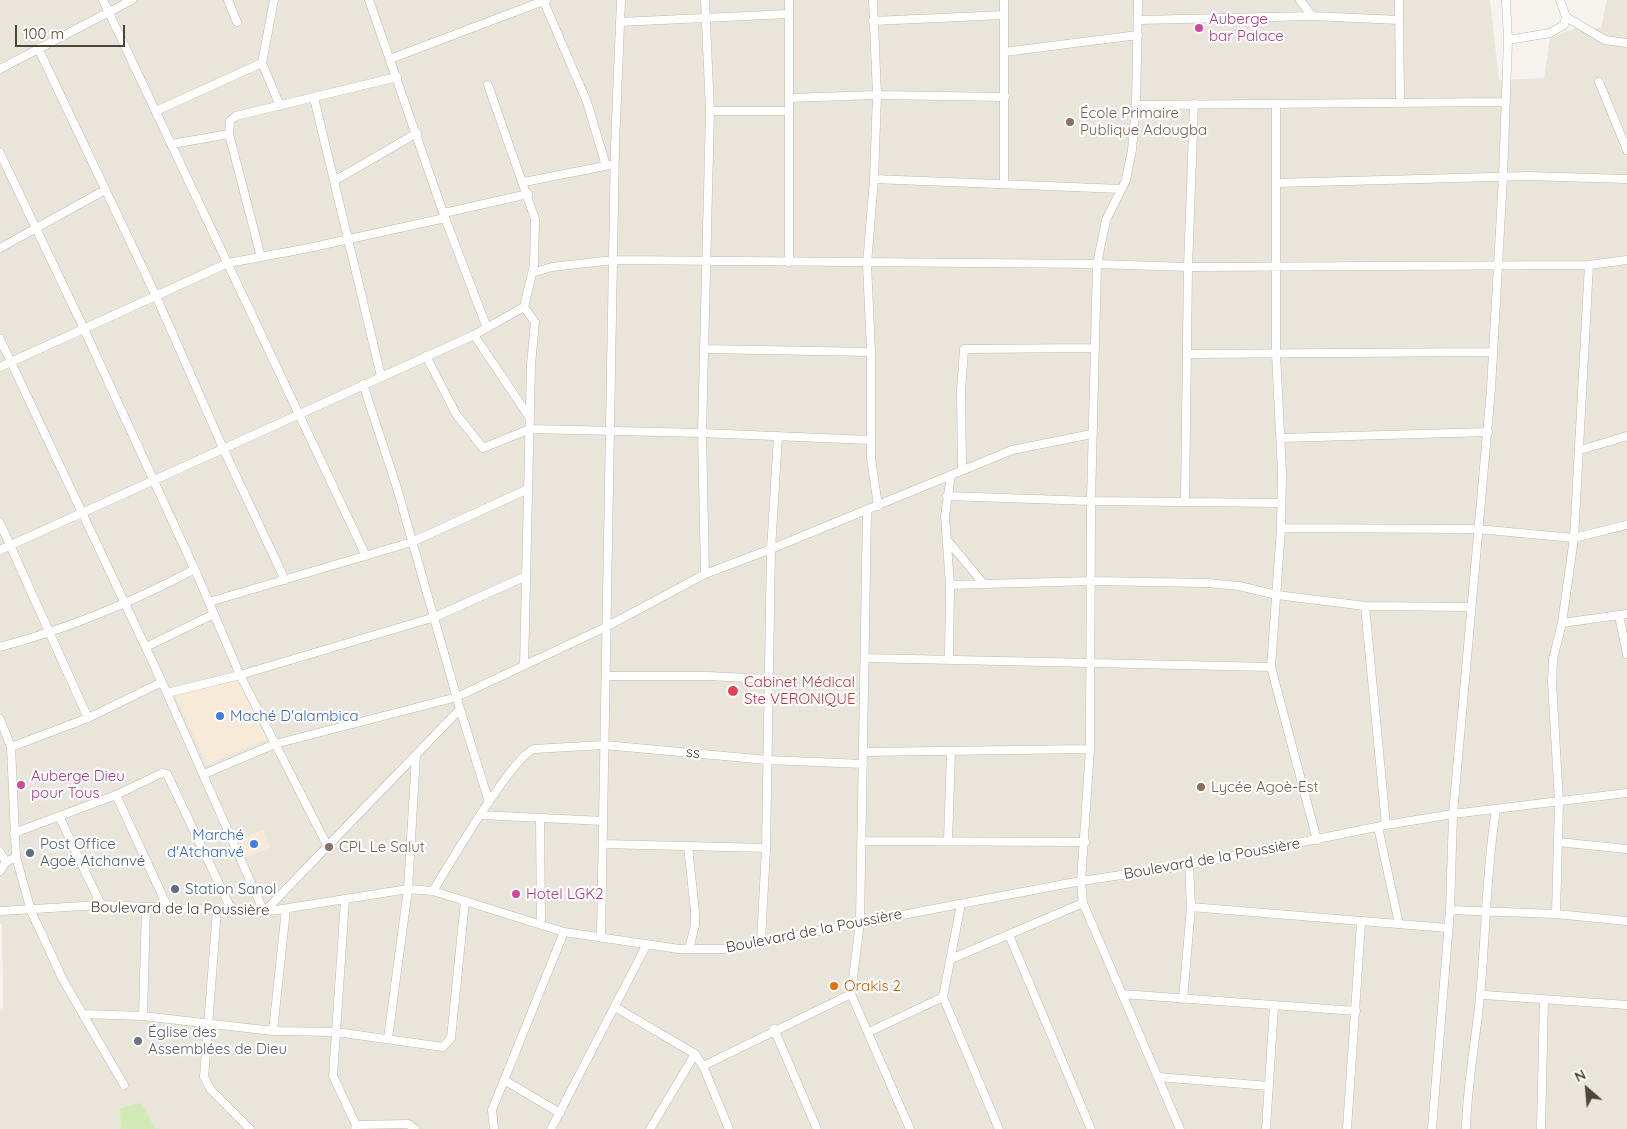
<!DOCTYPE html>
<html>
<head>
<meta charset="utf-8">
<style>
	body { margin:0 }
	#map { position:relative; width:1627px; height:1129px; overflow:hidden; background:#f6f3ec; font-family:Quicksand,sans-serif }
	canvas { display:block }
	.north { position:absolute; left:1562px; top:1064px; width:50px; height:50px; -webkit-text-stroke:4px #fff; paint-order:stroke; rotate:333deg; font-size:14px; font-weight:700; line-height:20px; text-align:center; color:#4b4439 }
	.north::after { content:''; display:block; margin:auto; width:18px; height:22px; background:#4b4439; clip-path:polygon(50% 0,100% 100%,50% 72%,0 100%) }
	.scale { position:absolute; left:15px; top:25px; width:110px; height:22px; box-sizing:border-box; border:2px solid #4b4439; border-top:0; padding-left:6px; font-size:15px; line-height:18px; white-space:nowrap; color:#4b4439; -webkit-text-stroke:4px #fff; paint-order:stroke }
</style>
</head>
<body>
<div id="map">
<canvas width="1627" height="1129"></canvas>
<div class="north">N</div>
<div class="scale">100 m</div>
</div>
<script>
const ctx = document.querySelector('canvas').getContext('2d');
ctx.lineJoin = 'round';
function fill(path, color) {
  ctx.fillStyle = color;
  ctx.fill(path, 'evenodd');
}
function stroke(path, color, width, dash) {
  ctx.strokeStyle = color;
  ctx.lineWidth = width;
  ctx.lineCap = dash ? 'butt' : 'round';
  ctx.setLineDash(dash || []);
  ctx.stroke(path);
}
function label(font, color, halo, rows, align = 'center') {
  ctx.font = font + ' Quicksand,sans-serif';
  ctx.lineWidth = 4.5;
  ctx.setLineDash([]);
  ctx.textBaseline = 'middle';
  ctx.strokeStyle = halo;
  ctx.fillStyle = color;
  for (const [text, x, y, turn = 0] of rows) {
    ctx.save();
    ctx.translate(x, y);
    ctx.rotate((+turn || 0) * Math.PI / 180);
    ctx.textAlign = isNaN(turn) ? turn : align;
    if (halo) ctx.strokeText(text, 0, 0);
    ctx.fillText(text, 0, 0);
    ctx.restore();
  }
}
const residential = new Path2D(`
	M 0,0 L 1490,0 L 1499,80 L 1544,78 L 1550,38 L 1573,29 L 1601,28 L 1607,0 L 1627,0 L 1627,1129 L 0,1129 L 0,1009 L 3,1008 L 2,925 L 0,923 Z`);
const commercial = new Path2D(`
	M 237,678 L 267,739 L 207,765 L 174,694 Z
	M 263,830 L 270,847 L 245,858 L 238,840 Z`);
const green = new Path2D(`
	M 142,1103 L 155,1129 L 121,1129 L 120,1108 Z`);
const street = new Path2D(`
	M 103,0 L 366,556
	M 228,0 L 237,22
	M 274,0 L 262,63 L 280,106
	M 369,0 L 445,218 L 487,328
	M 705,0 L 710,111 L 702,433 L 705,574
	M 789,0 L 789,262
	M 873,0 L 877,95 L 874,179 L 867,264 L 871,352 L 871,458 L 878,506
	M 1004,0 L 1004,183
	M 1138,0 L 1136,105 L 1132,150 L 1126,180 L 1106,220 L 1097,264 L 1091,501 L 1090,749 L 1081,881 L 1083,903 L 1180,1129
	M 1300,0 L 1312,16
	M 1399,0 L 1400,103
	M 1560,0 L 1566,17 L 1605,40 L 1627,43
	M 544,2 L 587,102 L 606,166
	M 1139,20 L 1312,16 L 1399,20
	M 873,21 L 1004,15
	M 620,22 L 788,14
	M 1508,40 L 1550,33 L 1564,25 L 1566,17
	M 38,48 L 156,296 L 223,448 L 285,580
	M 1004,52 L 1138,35
	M 390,59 L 546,0
	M 0,69 L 132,0
	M 1599,82 L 1627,150
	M 314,98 L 381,376
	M 789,98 L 877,95 L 1005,97
	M 1276,104 L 1276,354 L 1282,472 L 1281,528 L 1271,667 L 1317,840
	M 1136,105 L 1506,102
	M 156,111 L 262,63
	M 710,111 L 789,111
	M 172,144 L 229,134
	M 0,153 L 84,329 L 199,579 L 240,675 L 327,845
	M 874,179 L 1121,189
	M 334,181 L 417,133
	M 524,182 L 610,165
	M 1276,183 L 1528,176 L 1627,179
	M 444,213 L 528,194
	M 0,248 L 105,190
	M 261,257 L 229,134 L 230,121 L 236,116 L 397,77
	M 532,273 L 552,267 L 613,260 L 1097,264 L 1188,267 L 1589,265 L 1627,260
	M 474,335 L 530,418
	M 0,339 L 162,682 L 264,912 L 460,709
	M 704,349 L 871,352
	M 1187,354 L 1492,352
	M 426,356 L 456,414 L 483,448 L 530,429 L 702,433 L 870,440
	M 0,367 L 228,263 L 304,249 L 445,218
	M 363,384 L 397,488 L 460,709 L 489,802
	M 1282,438 L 1488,432
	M 1580,450 L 1627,436
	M 962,470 L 961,391 L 964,349 L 1095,348
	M 947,496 L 1091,501 L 1281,503
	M 1185,501 L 1188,267 L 1194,104
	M 867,510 L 860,922 L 851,994 L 910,1129
	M 0,523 L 88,718
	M 1281,528 L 1477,529 L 1574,538 L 1627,525
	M 948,541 L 983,583
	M 0,550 L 474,335 L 524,307 L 534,265 L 535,219 L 488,85
	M 950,585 L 1091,581 L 1207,583 L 1239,586 L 1277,595 L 1365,606 L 1470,607
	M 209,602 L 412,542 L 528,489
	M 1365,606 L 1386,825
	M 1619,616 L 1627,654
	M 1562,623 L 1627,614
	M 0,647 C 67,629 133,602 195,569
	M 146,647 L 214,614
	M 865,658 L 1271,667
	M 949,660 L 950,585 L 945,516 L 951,475
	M 524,665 L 531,365 L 535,322 L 524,307
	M 606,676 L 708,676 L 769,679
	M 167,693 L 240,675 L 435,617 L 524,577
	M 0,719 L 11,747 L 16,857 L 31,911 L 63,980 L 124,1085
	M 11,747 L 88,718 L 162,682
	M 863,752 L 1090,749
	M 204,774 L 275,744 L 457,697 L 606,627 L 705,574 L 771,549 L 1012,450 L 1092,434
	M 116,795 L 168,908
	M 481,815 L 603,821
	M 59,816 L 101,905
	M 540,819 L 541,924
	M 1378,827 L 1399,924
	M 14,833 L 116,795 L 162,773 L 167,774 L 232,911
	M 861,841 L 1085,842
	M 948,841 L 951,751
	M 1558,842 L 1627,849
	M 603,844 L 766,848
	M 688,846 L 695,912 L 695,925 L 689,949
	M 0,852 L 6,862
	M 1189,865 L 1191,907 L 1447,928
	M 0,871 L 6,862 L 16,857
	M 433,891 C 448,866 512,757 534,749 L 604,745 L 768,760 L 863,764
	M 345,900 L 333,1076 L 356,1125 L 355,1129
	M 217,910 L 204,1077 L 211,1090 L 250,1129
	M 1450,910 L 1556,914 L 1627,921
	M 0,911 L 101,905 L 264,912 L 408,889 L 433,891 L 564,932 L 679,949 L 723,949 L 1081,881 L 1189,865 L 1386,825 L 1453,814 L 1627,793
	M 1556,914 L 1559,802 L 1552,682 L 1553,659 L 1562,623 L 1574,538 L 1589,265
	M 1009,935 L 1091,1129
	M 601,937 L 615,145 L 621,0
	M 761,941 L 766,848 L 771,549 L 778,436
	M 951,959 L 1083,903
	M 1481,993 L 1484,995 L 1627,1005
	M 1122,994 L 1356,1011
	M 943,997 L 999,1129
	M 1183,999 L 1191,907
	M 615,1007 L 695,1054 L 703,1066 L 729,1129
	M 83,1014 L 143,1016 L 273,1031 L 336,1032 L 443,1047 L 451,1038 L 465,901
	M 143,1016 L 146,907
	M 774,1029 L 817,1129
	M 273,1031 L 286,909
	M 869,1032 L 943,997 L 961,904
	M 388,1038 L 408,889 L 416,755
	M 703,1066 L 851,994
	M 1158,1077 L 1269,1086
	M 504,1080 L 560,1113
	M 356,1125 L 408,1124 L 415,1129
	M 494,1129 L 492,1110 L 564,932
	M 551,1129 L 647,944
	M 650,1129 L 695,1054
	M 1266,1129 L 1274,1006
	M 1347,1129 L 1361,923
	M 1432,1129 L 1450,910 L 1453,814 L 1491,389 L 1503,177 L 1508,40 L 1506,0
	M 1466,1129 C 1467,1084 1476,1040 1480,996 C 1486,934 1486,871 1496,809
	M 1541,1129 L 1544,1000`);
const markers = [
	[1199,28,5,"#d1479c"],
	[1070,122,5,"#8d6e63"],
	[733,691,6,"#e0444e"],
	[220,716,5,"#3f7fe0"],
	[21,785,5,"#d1479c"],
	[1201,787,5,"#8d6e63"],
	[254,844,5,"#3f7fe0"],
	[329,847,5,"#8d6e63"],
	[30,853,5,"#5c6f8a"],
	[175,889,5,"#5c6f8a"],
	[516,894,5,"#d1479c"],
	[834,986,5,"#e8710a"],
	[138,1041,5,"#6b7280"]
];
const hotelNames = [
	["Auberge",1209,19],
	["bar Palace",1209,36],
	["Auberge Dieu",31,776],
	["pour Tous",31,793],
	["Hotel LGK2",526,894]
];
const educationNames = [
	["École Primaire",1080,113],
	["Publique Adougba",1080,130],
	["Lycée Agoè-Est",1211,787],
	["CPL Le Salut",339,847]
];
const healthNames = [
	["Cabinet Médical",744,682],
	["Ste VERONIQUE",744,699]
];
const shopNames = [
	["Maché D'alambica",230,716],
	["Marché",244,835,"right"],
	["d'Atchanvé",244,852,"right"]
];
const streetNames = [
	["ss",693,753,5],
	["Boulevard de la Poussière",1212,859,-10],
	["Boulevard de la Poussière",180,909,1],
	["Boulevard de la Poussière",814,931,-11]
];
const serviceNames = [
	["Post Office",40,844],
	["Agoè Atchanvé",40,861],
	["Station Sanol",185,889]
];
const foodNames = [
	["Orakis 2",844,986]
];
const worshipNames = [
	["Église des",148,1032],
	["Assemblées de Dieu",148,1049]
];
fill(residential, '#eae5da');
fill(commercial, '#f7ead8');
fill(green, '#d2eab5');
stroke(street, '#c2bbae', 9);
stroke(street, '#fff', 8);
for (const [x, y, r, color] of markers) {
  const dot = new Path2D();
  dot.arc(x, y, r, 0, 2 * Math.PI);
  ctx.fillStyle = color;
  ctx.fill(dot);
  stroke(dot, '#fff', 2);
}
label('15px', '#b23c85', '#fff', hotelNames, 'left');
label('15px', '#785e54', '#fff', educationNames, 'left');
label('15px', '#be3a42', '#fff', healthNames, 'left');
label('15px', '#366cbe', '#fff', shopNames, 'left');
label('15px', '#4b4439', '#fff', streetNames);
label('15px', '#4e5e75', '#fff', serviceNames, 'left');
label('15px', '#c56008', '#fff', foodNames, 'left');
label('15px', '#5b616d', '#fff', worshipNames, 'left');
</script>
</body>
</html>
